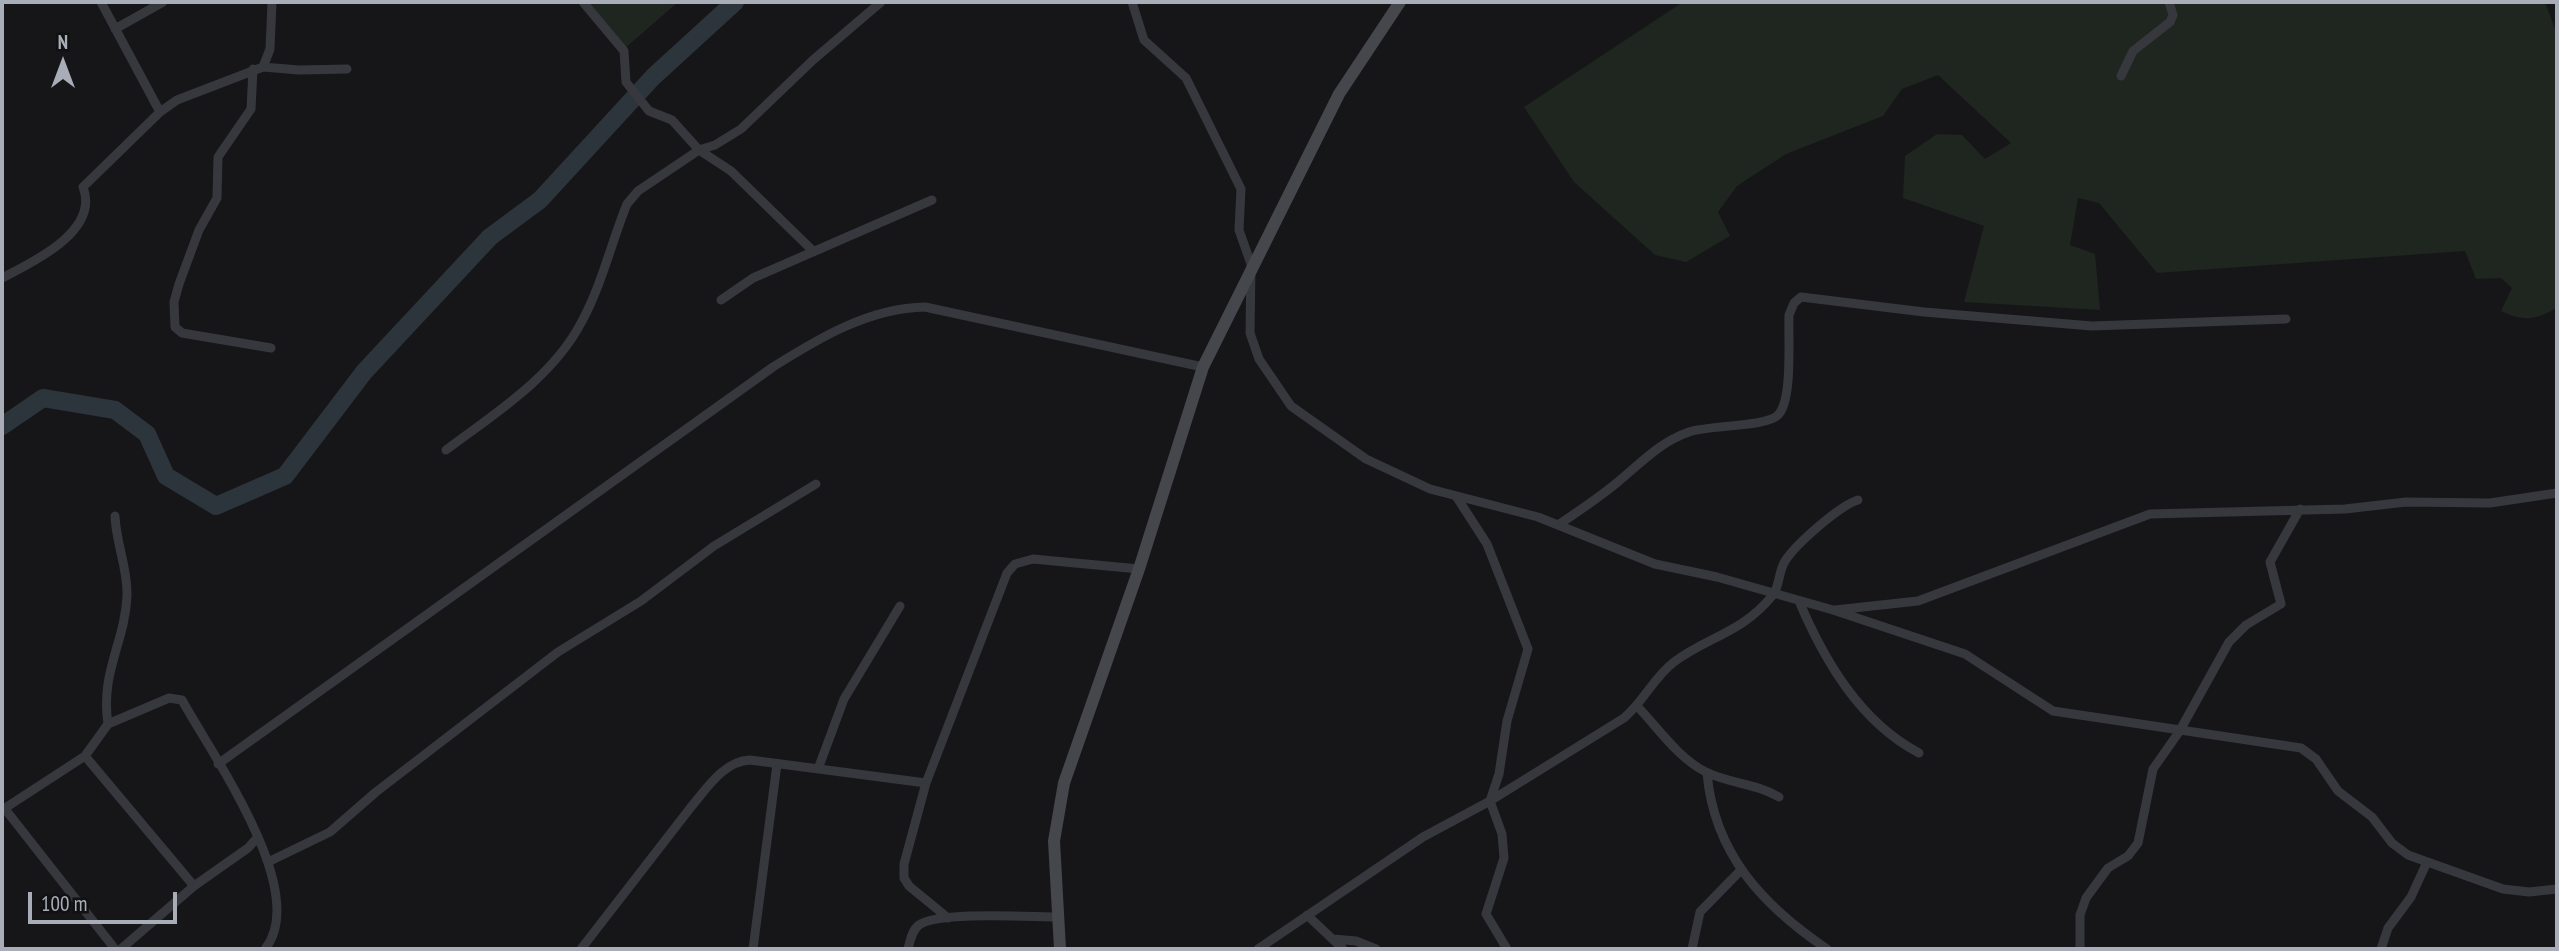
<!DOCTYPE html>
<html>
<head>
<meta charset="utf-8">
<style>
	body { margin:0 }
	#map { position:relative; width:2559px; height:951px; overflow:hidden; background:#161618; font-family:"PT Sans Narrow",sans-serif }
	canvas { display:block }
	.frame { position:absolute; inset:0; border:4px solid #a8adb8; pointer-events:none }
	.north { position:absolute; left:28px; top:28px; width:70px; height:70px; -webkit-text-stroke:5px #111113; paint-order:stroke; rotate:0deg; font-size:19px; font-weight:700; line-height:28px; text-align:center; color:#a8adb8 }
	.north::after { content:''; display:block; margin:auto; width:24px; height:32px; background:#a8adb8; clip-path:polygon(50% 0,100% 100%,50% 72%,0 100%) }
	.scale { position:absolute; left:28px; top:892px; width:149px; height:32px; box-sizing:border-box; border:4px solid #a8adb8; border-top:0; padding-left:9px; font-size:21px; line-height:24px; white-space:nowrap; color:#a8adb8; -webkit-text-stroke:5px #111113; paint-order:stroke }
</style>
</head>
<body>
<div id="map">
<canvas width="2559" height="951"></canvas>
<div class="frame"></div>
<div class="north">N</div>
<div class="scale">100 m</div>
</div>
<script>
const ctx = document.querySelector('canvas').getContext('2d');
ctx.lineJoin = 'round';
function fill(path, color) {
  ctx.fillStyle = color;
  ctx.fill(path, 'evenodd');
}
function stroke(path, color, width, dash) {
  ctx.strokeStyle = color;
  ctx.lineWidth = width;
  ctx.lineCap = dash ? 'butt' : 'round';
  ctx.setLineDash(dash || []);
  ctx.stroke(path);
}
const green = new Path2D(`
	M 587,2 L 678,2 L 623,50 Z
	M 1683,2 L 2545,2 L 2557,34 L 2557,308 C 2534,320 2525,322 2501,311 L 2512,288 L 2501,278 L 2476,279 L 2465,251 L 2157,273 L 2099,203 L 2078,198 L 2070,245 L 2095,254 L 2100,310 L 1964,302 L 1984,226 L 1903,198 L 1905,156 L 1937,134 L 1962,135 L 1985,159 L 2011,143 L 1938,75 L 1902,89 L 1883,116 L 1786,154 L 1737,186 L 1718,212 L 1730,236 L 1686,262 L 1655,255 L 1574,182 L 1524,107 Z`);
const river = new Path2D(`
	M 2,426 L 43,398 L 115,410 L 147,434 L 166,476 L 216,506 L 285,476 L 364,372 L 490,237 L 540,200 L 653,77 L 735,2`);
const street = new Path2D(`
	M 101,2 L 160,112
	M 583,2 L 624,51 L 626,82 L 649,111 L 672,120 L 699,150 L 731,171 L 812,250
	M 1132,2 L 1144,40 L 1186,78 L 1241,189 L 1239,230 L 1251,264 L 1250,333 L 1259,359 L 1291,406 L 1366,459 L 1430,489 L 1538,517 L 1655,564 L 1717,577 L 1833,610 L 1965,654 L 2053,711 L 2301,748 L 2316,759 L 2338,791 L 2372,817 L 2392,843 L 2408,855 L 2503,889 L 2529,892 L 2557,889
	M 115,29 L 163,2
	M 263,67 L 299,70 L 347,69
	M 253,69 L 251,109 L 218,157 L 217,198 L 199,230 L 179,284 L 174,302 L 175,327 L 182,333 L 271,348
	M 2121,76 L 2133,51 L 2170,22 L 2173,15 L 2169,2
	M 2,278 C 33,262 100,231 83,187 L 160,112 L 177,100 L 263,67 L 270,49 L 272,2
	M 721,300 L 753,278 L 932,200
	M 446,450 C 494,414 552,378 581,323 C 602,285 611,243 627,204 L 638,191 L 699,150 L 715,145 L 741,129 L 813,60 L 881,2
	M 1456,496 L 1487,544 L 1528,649 L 1507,721 L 1499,774 L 1490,801 L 1502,834 L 1504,858 L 1486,914 L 1507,949
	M 1558,525 C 1579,511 1600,497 1619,481 C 1642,462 1660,442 1689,432 C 1708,425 1767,427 1778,415 C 1793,400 1788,338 1789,315 L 1794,303 L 1801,297 L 1924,312 L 2092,326 L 2286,319
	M 1799,601 C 1824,660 1860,722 1919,753
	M 1835,610 L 1918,601 L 2150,514 L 2345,509 L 2406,502 L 2490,503 L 2557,493
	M 1638,707 C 1658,728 1679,759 1706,772 C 1730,784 1756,783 1779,797
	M 108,724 C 100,673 125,642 127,596 C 128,568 116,544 115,516
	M 85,756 L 194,886
	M 218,764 L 773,367 C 819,338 869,308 925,307 L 1203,367
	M 818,769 L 844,699 L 900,606
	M 1707,773 C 1714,853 1762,905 1827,949
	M 5,809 L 115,949
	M 2,810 L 85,756 L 108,724 L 169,698 L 182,700 C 212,755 311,892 265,949
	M 268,862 L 330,832 L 376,792 L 558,652 L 641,601 L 714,546 L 816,484
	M 1307,915 L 1343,949
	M 948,918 L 909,886 L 904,878 L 904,864 L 926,783 L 1007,573 L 1015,564 L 1033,559 L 1139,569
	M 1333,939 L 1356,941 L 1376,949
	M 121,949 L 194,886 L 248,848 L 257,838
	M 581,949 L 691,807 C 707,788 724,761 750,760 L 926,783
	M 753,949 L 777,764
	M 908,949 C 910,941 912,930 919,925 C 940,911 1030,917 1057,917
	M 1258,949 L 1423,837 L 1490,801 L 1624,718 C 1644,701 1654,677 1674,662 C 1707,637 1742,633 1772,596 C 1780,587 1778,572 1785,561 C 1796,544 1839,506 1858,500
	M 1692,949 L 1700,912 L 1741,870
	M 2080,949 L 2080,915 L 2086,898 L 2108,868 L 2128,856 L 2138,843 L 2153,769 L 2179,732 L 2229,642 L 2246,625 L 2281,604 L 2270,562 L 2300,509
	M 2381,949 L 2388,928 L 2411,897 L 2427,862`);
const secondary = new Path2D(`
	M 1060,949 L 1054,841 L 1064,783 L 1139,569 L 1203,367 L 1339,94 L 1400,2`);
fill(green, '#1e261f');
stroke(river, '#2c353c', 18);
stroke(street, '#37383d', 9);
stroke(secondary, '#45474d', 12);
</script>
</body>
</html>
